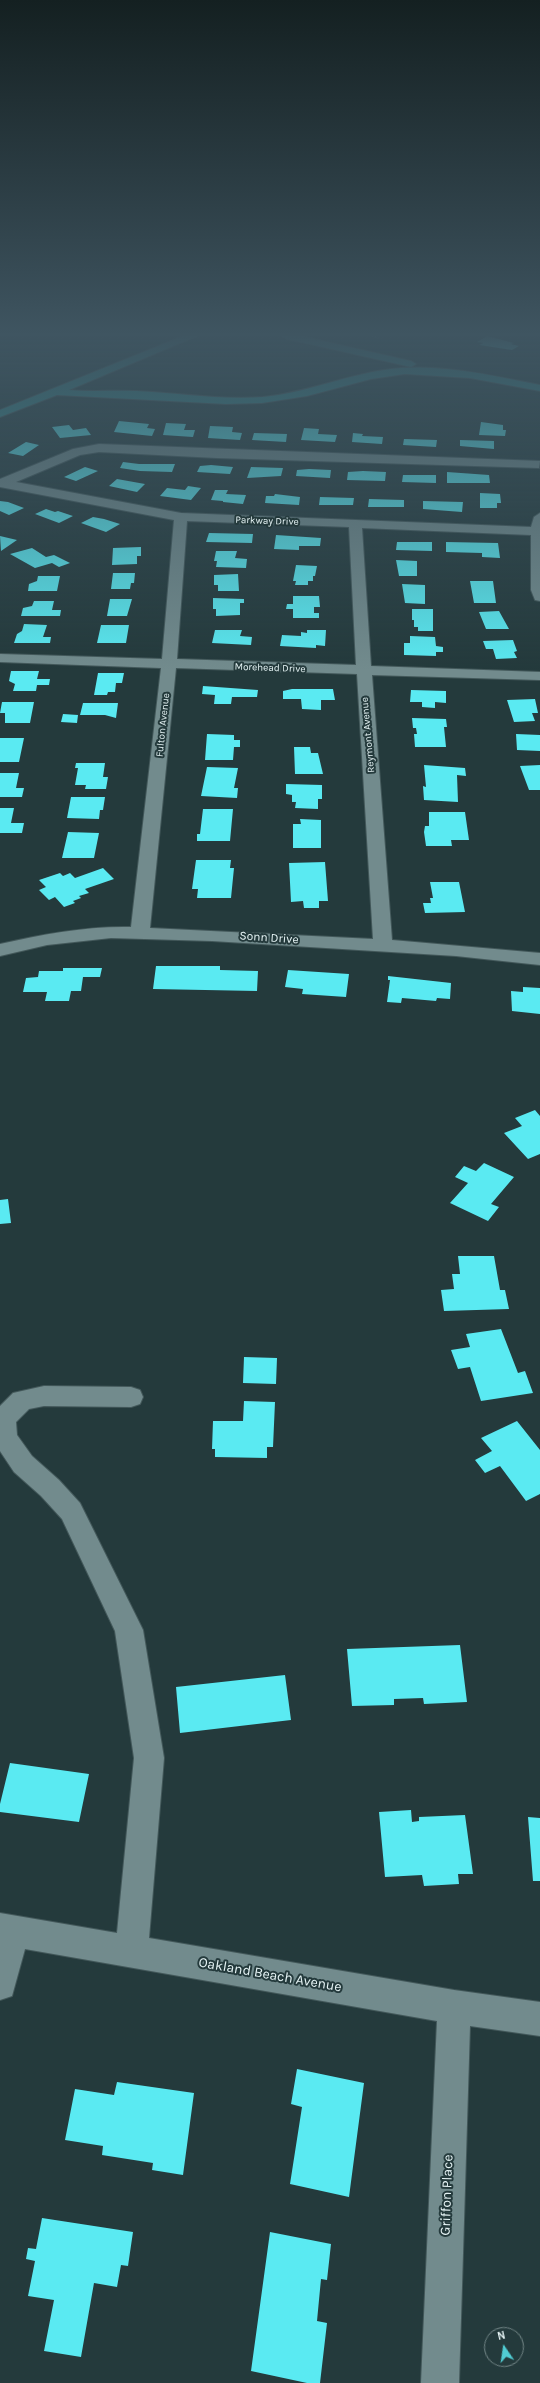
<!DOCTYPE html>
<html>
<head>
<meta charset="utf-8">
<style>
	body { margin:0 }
	#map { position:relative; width:540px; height:2383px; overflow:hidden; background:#243a3c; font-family:Karla,sans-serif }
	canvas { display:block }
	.north { position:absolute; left:484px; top:2327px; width:40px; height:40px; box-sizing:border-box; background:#243a3c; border:1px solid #728586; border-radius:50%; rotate:347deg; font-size:11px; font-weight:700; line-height:16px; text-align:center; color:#e7f5f6 }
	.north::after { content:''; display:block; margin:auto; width:14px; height:18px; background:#51ccd3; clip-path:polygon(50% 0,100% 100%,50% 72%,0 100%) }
</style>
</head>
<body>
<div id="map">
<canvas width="540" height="2383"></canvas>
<div class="north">N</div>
</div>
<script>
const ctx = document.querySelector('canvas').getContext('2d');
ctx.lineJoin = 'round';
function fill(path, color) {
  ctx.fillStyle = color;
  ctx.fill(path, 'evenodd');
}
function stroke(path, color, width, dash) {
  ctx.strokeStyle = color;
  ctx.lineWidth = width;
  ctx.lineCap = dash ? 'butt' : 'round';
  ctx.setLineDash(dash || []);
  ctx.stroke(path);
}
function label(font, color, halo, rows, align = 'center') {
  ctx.font = font + ' Karla,sans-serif';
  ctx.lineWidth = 4;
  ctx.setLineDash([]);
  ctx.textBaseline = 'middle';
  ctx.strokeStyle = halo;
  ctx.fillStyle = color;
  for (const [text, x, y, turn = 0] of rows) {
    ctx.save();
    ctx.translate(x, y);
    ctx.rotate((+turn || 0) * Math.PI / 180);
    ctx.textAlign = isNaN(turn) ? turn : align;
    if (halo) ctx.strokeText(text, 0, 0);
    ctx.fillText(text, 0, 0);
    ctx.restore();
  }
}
const building = new Path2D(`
	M 487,336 L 514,343 L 511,344 L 519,346 L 512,350 L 479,345 L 483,343 L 477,342 Z
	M 119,421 L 149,424 L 147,428 L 155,429 L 152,436 L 114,432 Z
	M 481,422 L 503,425 L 503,430 L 506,430 L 505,436 L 479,435 Z
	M 166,423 L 186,424 L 184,430 L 195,430 L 193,437 L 163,435 Z
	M 69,425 L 73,430 L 86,428 L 91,435 L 60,438 L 52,427 Z
	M 210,426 L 233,427 L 232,432 L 242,433 L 240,440 L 208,438 Z
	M 304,428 L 319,429 L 318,434 L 337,435 L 335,442 L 301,440 Z
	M 254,433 L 287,434 L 286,442 L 252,440 Z
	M 353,433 L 363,434 L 362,436 L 383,437 L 382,444 L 352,442 Z
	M 404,439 L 437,440 L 436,447 L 403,445 Z
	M 460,440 L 494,441 L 494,449 L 460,446 Z
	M 26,442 L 39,445 L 23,456 L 8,453 Z
	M 123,462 L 139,464 L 175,464 L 172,472 L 140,471 L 120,468 Z
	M 211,465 L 233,467 L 230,474 L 197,472 L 200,466 Z
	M 85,467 L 98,471 L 76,481 L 64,477 Z
	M 251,467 L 283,468 L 281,476 L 247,478 Z
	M 297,470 L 309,469 L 331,470 L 330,478 L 296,476 Z
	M 363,471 L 386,472 L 385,481 L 347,480 L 348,472 Z
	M 447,472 L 489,475 L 490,483 L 447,483 Z
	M 403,475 L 436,475 L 436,483 L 402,482 Z
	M 117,479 L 145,484 L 137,492 L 109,486 Z
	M 188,486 L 201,488 L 191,500 L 160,496 L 167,488 L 185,490 Z
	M 215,490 L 228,490 L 226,494 L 246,495 L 243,504 L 223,502 L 223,501 L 211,500 Z
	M 480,493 L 500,494 L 501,503 L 497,503 L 497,508 L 480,508 Z
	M 275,494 L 300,497 L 299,505 L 265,503 L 266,496 L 274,496 Z
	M 320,497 L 354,498 L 353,505 L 319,505 Z
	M 369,499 L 404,500 L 404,507 L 368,507 Z
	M 0,501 L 8,502 L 24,508 L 9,515 L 0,511 Z
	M 423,501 L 463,502 L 462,512 L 423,509 Z
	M 46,509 L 55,512 L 58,511 L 73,516 L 59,523 L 35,514 Z
	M 93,517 L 104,519 L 120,524 L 106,532 L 81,523 Z
	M 209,533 L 253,534 L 252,543 L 206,542 Z
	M 276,535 L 321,538 L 320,546 L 299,546 L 299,550 L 274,549 Z
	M 0,536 L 17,540 L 1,551 Z
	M 397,542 L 432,542 L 432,551 L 396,550 Z
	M 446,542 L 498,543 L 500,558 L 482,557 L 482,553 L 446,552 Z
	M 141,547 L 141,556 L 137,556 L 137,564 L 112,565 L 113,548 Z
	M 32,548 L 46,557 L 54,555 L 70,563 L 59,567 L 52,563 L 35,568 L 10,554 Z
	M 216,551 L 237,551 L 235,558 L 247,559 L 246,568 L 216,567 L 217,561 L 214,561 Z
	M 396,560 L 417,561 L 417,576 L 399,576 Z
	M 296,565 L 317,566 L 315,576 L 313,576 L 313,581 L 308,581 L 308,585 L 295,585 L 296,581 L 293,581 Z
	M 113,573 L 135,573 L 134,583 L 131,583 L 130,589 L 111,589 Z
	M 238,574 L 239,591 L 218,591 L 218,585 L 214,585 L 214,575 Z
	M 38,576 L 60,576 L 57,591 L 28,591 L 29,584 L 37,581 Z
	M 470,581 L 493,581 L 496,603 L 474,603 Z
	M 402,584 L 425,585 L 425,604 L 405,603 Z
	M 293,596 L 319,596 L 320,607 L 314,607 L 314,613 L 319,613 L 319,618 L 293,618 L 293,609 L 286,609 L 287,604 L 293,604 Z
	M 213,598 L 244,599 L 244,603 L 240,603 L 240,615 L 216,616 L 216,609 L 213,609 Z
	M 110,599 L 132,599 L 127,616 L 107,616 Z
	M 34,601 L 54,601 L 52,610 L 61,610 L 60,616 L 21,616 L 23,608 L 32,606 Z
	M 412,609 L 433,609 L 433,631 L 418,631 L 418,627 L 414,627 L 414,620 L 412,620 Z
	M 499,611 L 509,629 L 486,629 L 479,612 Z
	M 24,624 L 47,625 L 43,637 L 51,637 L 50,643 L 14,643 L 17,634 L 22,631 Z
	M 101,625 L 129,625 L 126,643 L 97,643 Z
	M 215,630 L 242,630 L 240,636 L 252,637 L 251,645 L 212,643 Z
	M 307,630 L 326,630 L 325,646 L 316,645 L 316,648 L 280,646 L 282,635 L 301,636 L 301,632 L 307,633 Z
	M 410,636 L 435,637 L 436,646 L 443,647 L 443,652 L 436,652 L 436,656 L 404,655 L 404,643 L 410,643 Z
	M 513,640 L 517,651 L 514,652 L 517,658 L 496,659 L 493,649 L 486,649 L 483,641 Z
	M 11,671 L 39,671 L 37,679 L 50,679 L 49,685 L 37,685 L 36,691 L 13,691 L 15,684 L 9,681 Z
	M 98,673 L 124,673 L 122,683 L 116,683 L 115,692 L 108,692 L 107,695 L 94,695 Z
	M 203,686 L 258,690 L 257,697 L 232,697 L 231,704 L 214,704 L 215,695 L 202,694 Z
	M 292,689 L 333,689 L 335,700 L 321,700 L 321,710 L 302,709 L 301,699 L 283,699 L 283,691 Z
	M 411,690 L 446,691 L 446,703 L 435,702 L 435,708 L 422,707 L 422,702 L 410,702 Z
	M 535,699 L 538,713 L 532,713 L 535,721 L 514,722 L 507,700 Z
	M 2,702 L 34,702 L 30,723 L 5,723 L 5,713 L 0,713 Z
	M 83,703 L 118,703 L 116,718 L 105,715 L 80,715 Z
	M 63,714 L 78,715 L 77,723 L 61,722 Z
	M 412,718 L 446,719 L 447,727 L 444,727 L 446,747 L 415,747 L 414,734 L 417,734 L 416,728 L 413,728 Z
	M 207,734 L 234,735 L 234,740 L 240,740 L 240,747 L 234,747 L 233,760 L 205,760 Z
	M 516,734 L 540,735 L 540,751 L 517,750 Z
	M 0,738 L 24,738 L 19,762 L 0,762 Z
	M 294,747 L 310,747 L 311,753 L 318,753 L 323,774 L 295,774 Z
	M 76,763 L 105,763 L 103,777 L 108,777 L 106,789 L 85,789 L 86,785 L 75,785 L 78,768 L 75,768 Z
	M 424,765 L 465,768 L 466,776 L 457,775 L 458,802 L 424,800 L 423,786 L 426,787 Z
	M 540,765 L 540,790 L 529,790 L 520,766 Z
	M 207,767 L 238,768 L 234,788 L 238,788 L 237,798 L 201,796 Z
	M 0,773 L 19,773 L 16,788 L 24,788 L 22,797 L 0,797 Z
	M 286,784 L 322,785 L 322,799 L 318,799 L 318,809 L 295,808 L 296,802 L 292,802 L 292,795 L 286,794 Z
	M 71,797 L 105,797 L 103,810 L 100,810 L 99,819 L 67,818 Z
	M 0,808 L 14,808 L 11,823 L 24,823 L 22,833 L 0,833 Z
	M 203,809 L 233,809 L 230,841 L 197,841 L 197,834 L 200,834 Z
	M 429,812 L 465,812 L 469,840 L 451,840 L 452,846 L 426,846 L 424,832 L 425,826 L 429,826 Z
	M 300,819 L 321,820 L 321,848 L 293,848 L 293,824 L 301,824 Z
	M 68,832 L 99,833 L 94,858 L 62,858 Z
	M 196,860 L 231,860 L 230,868 L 234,868 L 231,898 L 197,898 L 198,889 L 192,889 Z
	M 325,862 L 328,901 L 319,901 L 319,908 L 304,908 L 303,901 L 291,902 L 289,863 Z
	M 103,868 L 114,879 L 85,889 L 89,893 L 79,896 L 81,898 L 73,901 L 75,903 L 64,907 L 55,897 L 49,900 L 39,890 L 46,887 L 39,880 L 60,873 L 63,876 L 70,873 L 75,878 Z
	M 430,882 L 459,882 L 465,912 L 425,913 L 423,903 L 431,903 L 430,898 L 433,898 Z
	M 156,966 L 220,966 L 220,970 L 258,971 L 257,991 L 153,989 Z
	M 63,968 L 102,968 L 100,977 L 83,977 L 81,991 L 71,991 L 69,1001 L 45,1001 L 47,992 L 23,992 L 26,978 L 38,977 L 39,971 L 63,971 Z
	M 288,970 L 349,974 L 346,997 L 302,994 L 303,989 L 285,987 Z
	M 388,976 L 451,983 L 450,999 L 437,998 L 436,1001 L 402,998 L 401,1003 L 387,1002 L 390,980 L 388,980 Z
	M 523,987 L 540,988 L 540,1014 L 512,1011 L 511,991 L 523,992 Z
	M 535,1110 L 540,1116 L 540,1154 L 528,1159 L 504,1133 L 522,1126 L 515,1118 Z
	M 484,1163 L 514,1177 L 491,1204 L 499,1207 L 488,1221 L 450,1203 L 468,1183 L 455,1177 L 464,1166 L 476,1171 Z
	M 8,1199 L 11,1223 L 0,1224 L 0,1200 Z
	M 458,1256 L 494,1256 L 500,1290 L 505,1290 L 509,1309 L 444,1311 L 441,1290 L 454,1289 L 452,1274 L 460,1274 Z
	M 501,1329 L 518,1373 L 525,1371 L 533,1393 L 481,1401 L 470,1367 L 458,1369 L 451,1350 L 470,1347 L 466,1334 Z
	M 244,1357 L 277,1358 L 276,1384 L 243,1383 Z
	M 244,1401 L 275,1402 L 273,1447 L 267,1447 L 267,1458 L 215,1457 L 215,1449 L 212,1449 L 213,1421 L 243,1421 Z
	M 517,1421 L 540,1450 L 540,1494 L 526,1501 L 500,1466 L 485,1473 L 475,1460 L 492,1451 L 481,1438 Z
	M 460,1645 L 467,1702 L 424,1704 L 423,1698 L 394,1699 L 394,1705 L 352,1706 L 347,1649 Z
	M 285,1675 L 291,1720 L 180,1733 L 176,1687 Z
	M 10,1763 L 89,1774 L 79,1822 L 0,1812 L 0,1804 Z
	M 411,1810 L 412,1822 L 419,1821 L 419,1817 L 465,1815 L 473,1874 L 458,1874 L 459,1884 L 424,1886 L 422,1875 L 385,1877 L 379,1812 Z
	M 528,1817 L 540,1818 L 540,1881 L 533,1881 Z
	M 297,2069 L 364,2083 L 349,2197 L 290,2184 L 302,2107 L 291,2104 Z
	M 117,2082 L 194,2093 L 183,2175 L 152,2170 L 153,2163 L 102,2155 L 103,2146 L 65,2140 L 75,2089 L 114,2095 Z
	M 42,2218 L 133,2232 L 128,2266 L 121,2265 L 117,2287 L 94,2283 L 81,2357 L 44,2351 L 54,2300 L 28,2296 L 35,2261 L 26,2259 L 28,2248 L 36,2249 Z
	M 270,2232 L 331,2244 L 327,2280 L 321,2279 L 317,2321 L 327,2323 L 320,2383 L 307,2383 L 251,2371 Z`);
const path = new Path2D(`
	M 372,336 L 379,338`);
const minor = new Path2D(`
	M 99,444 L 540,461 L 539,468 L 217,458 L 99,452 L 80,455 L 16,482 L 181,513 L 531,527 L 534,517 L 540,513 L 540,601 L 535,600 L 531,590 L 531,535 L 362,528 L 371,666 L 540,672 L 540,680 L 372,675 L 392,940 L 540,953 L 540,965 L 456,956 L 212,941 L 111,938 L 47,945 L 0,956 L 0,944 C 43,934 87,926 131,927 L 161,668 L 0,662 L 0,654 L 162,659 L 174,520 L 0,487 L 0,479 L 73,449 ZM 187,521 L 349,527 L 356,665 L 177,659 ZM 176,668 L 357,674 L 373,939 L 150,928 Z
	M 44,1386 L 131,1387 L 140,1390 L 143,1397 L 140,1404 L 131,1407 L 44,1406 L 29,1409 L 16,1422 L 17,1435 L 32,1456 L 59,1480 L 80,1503 L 143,1630 L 164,1758 L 149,1938 L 454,1990 L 540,2002 L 540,2036 L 470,2026 L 459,2383 L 421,2383 L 437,2021 L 25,1949 L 12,1996 L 0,2000 L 0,1913 L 117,1933 L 134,1758 L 115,1631 L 62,1519 L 41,1496 L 14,1472 L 0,1451 L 0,1406 L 13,1393 Z`);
const major = new Path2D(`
	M 183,336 L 197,336 L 69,390 C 91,392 113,390 136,391 C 178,393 220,400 263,397 C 305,393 343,376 384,370 C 436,362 489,375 540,385 L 540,391 L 470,378 L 405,374 L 371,379 L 307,396 L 262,403 L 226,404 L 57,395 L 0,417 L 0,410 Z
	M 282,336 L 301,336 L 411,361 L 416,364 L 411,367 L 287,339 Z`);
const farStreetnames = [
	["Parkway Drive",267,521,2],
	["Morehead Drive",270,668,2],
	["Fulton Avenue",163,725,-84],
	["Reymont Avenue",368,735,-95]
];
const streetNames = [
	["Sonn Drive",269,938,4]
];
const nearStreetnames = [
	["Oakland Beach Avenue",270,1975,10],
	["Griffon Place",447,2195,-88]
];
fill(building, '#5aeaf2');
stroke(minor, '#43585a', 2);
stroke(major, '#43585a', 2);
stroke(path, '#6e8182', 1.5, [1.5, 1.5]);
fill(minor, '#728b8d');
fill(major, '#319094');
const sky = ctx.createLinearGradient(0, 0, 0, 670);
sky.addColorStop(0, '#142021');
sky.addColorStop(0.5, '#3f5561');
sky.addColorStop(1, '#3f556100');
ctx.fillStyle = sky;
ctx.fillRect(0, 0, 540, 670);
label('10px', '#e7f5f6', '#243a3c', farStreetnames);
label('12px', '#e7f5f6', '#243a3c', streetNames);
label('14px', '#e7f5f6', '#243a3c', nearStreetnames);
</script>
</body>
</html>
